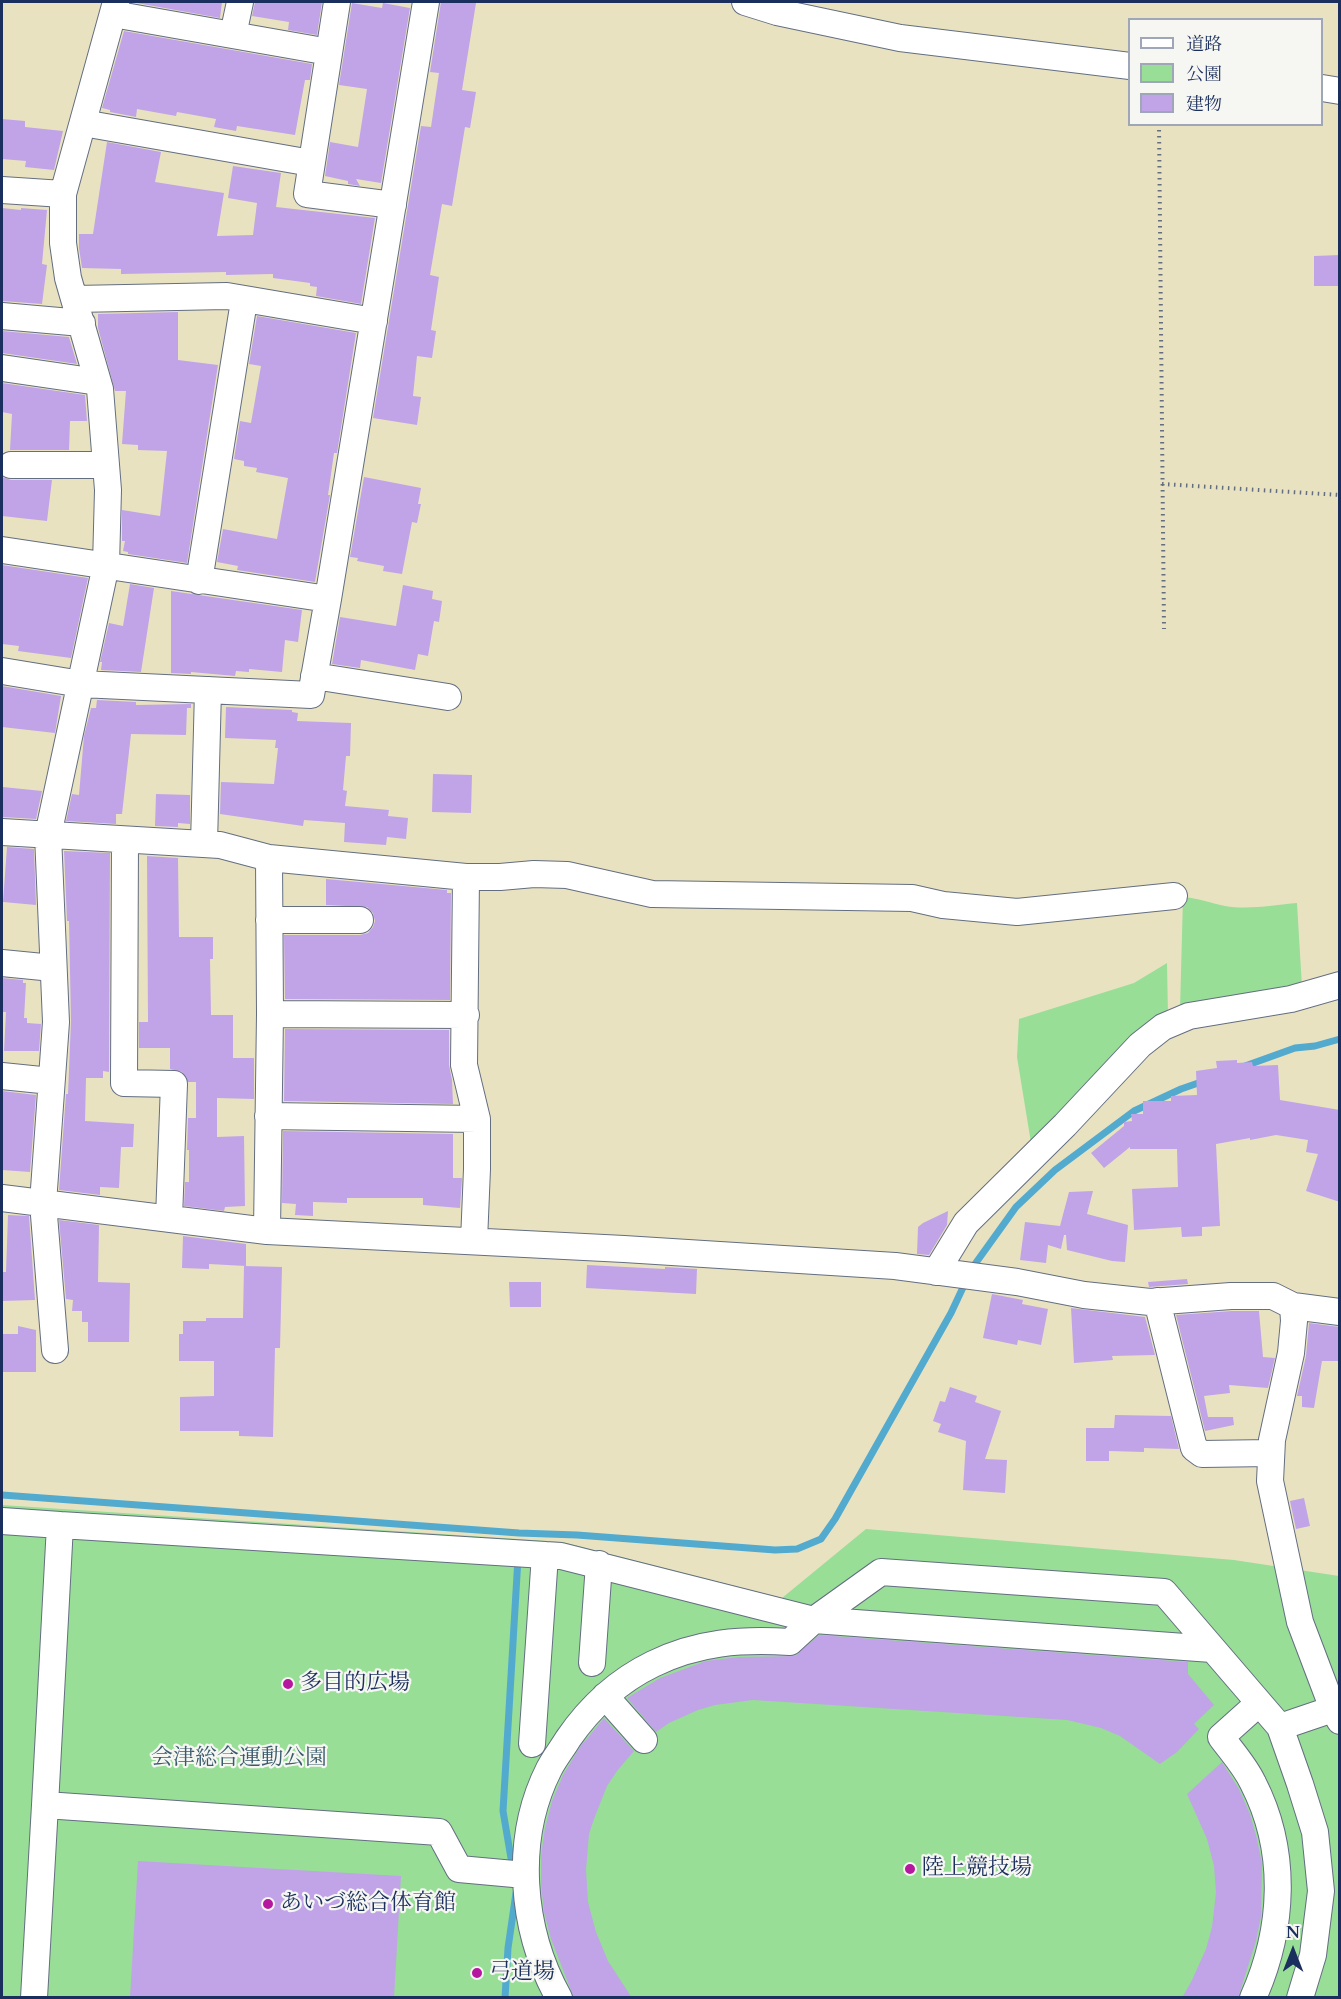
<!DOCTYPE html>
<html>
<head>
<meta charset="utf-8">
<style>
	body { margin:0 }
	#map { position:relative; width:1341px; height:1999px; overflow:hidden; background:#e9e2c1; font-family:Cardo,"Noto Serif JP",serif }
	canvas { display:block }
	.frame { position:absolute; inset:0; border:3px solid #1b2f5e; pointer-events:none }
	.legend { position:absolute; left:1128px; top:18px; width:195px; height:108px; box-sizing:border-box; background:#f6f6f2; border:2px solid #9ea6b7; margin:0; padding:8px 10px; list-style:none; font-size:18px; color:#1b2f5e }
	.legend li { display:flex; align-items:center; gap:12px; height:30px }
	.legend b { width:30px; border:2px solid #9ea6b7 }
	.north { position:absolute; left:1263px; top:1921px; width:60px; height:60px; -webkit-text-stroke:4px #f6f6f2; paint-order:stroke; rotate:0deg; font-size:16px; font-weight:700; line-height:24px; text-align:center; color:#1b2f5e }
	.north::after { content:''; display:block; margin:auto; width:21px; height:27px; background:#1b2f5e; clip-path:polygon(50% 0,100% 100%,50% 72%,0 100%) }
</style>
</head>
<body>
<div id="map">
<canvas width="1341" height="1999"></canvas>
<div class="frame"></div>
<ul class="legend">
<li><b style="height:8px;background:#fff"></b>道路</li>
<li><b style="height:16px;background:#98de97"></b>公園</li>
<li><b style="height:16px;background:#c0a4e7"></b>建物</li>
</ul>
<div class="north">N</div>
</div>
<script>
const ctx = document.querySelector('canvas').getContext('2d');
ctx.lineJoin = 'round';
function fill(path, color) {
  ctx.fillStyle = color;
  ctx.fill(path, 'evenodd');
}
function stroke(path, color, width, dash) {
  ctx.strokeStyle = color;
  ctx.lineWidth = width;
  ctx.lineCap = dash ? 'butt' : 'round';
  ctx.setLineDash(dash || []);
  ctx.stroke(path);
}
function label(font, color, halo, rows, align = 'center') {
  ctx.font = font + ' Cardo,"Noto Serif JP",serif';
  ctx.lineWidth = 4.5;
  ctx.setLineDash([]);
  ctx.textBaseline = 'middle';
  ctx.strokeStyle = halo;
  ctx.fillStyle = color;
  for (const [text, x, y, turn = 0] of rows) {
    ctx.save();
    ctx.translate(x, y);
    ctx.rotate((+turn || 0) * Math.PI / 180);
    ctx.textAlign = isNaN(turn) ? turn : align;
    if (halo) ctx.strokeText(text, 0, 0);
    ctx.fillText(text, 0, 0);
    ctx.restore();
  }
}
const green = new Path2D(`
	M 1183,897 C 1198,898 1210,903 1225,906 C 1248,910 1275,905 1297,903 L 1302,987 L 1180,1010 Z
	M 1167,963 L 1168,1016 L 1032,1149 L 1017,1057 L 1019,1019 L 1134,983 Z
	M 2,1505 L 563,1542 L 782,1598 L 866,1529 L 1234,1560 L 1339,1576 L 1339,1997 L 2,1997 Z`);
const stream = new Path2D(`
	M 1245,1066 L 1295,1048 L 1315,1046 L 1340,1039
	M 970,1271 L 1016,1207 L 1055,1170 L 1134,1111 L 1181,1089 L 1204,1081
	M 2,1495 L 519,1533 L 577,1535 L 775,1550 L 797,1549 L 821,1539 L 835,1519 L 951,1313 L 966,1281
	M 513,1870 L 503,1811 L 518,1558
	M 505,1998 L 508,1948 L 516,1893`);
const building = new Path2D(`
	M 131,2 L 222,2 L 220,18 Z
	M 255,2 L 322,2 L 317,35 L 288,30 L 289,22 L 252,16 Z
	M 441,2 L 476,3 L 462,90 L 476,92 L 470,128 L 465,127 L 452,206 L 442,204 L 430,275 L 439,277 L 431,330 L 436,331 L 432,358 L 417,356 L 413,396 L 421,397 L 417,425 L 373,418 L 421,126 L 431,127 L 439,73 L 430,72 Z
	M 352,3 L 382,8 L 383,3 L 410,8 L 381,183 L 356,179 L 360,186 L 348,184 L 348,181 L 325,176 L 330,142 L 358,147 L 367,89 L 339,85 Z
	M 124,31 L 312,64 L 310,80 L 305,80 L 295,135 L 237,126 L 236,131 L 214,127 L 216,119 L 177,112 L 176,116 L 137,109 L 136,117 L 110,112 L 110,110 L 102,108 Z
	M 2,119 L 25,121 L 25,127 L 63,131 L 54,170 L 25,167 L 26,161 L 2,159 Z
	M 107,142 L 161,152 L 155,182 L 224,193 L 217,236 L 253,235 L 257,203 L 228,198 L 233,166 L 281,173 L 276,207 L 375,218 L 361,304 L 316,296 L 317,287 L 310,286 L 310,283 L 273,278 L 273,274 L 226,275 L 226,272 L 121,274 L 121,269 L 82,268 L 79,248 L 79,234 L 93,234 Z
	M 2,208 L 21,210 L 21,208 L 47,210 L 42,264 L 47,265 L 42,304 L 2,301 Z
	M 1340,255 L 1340,286 L 1314,286 L 1314,256 Z
	M 178,312 L 178,360 L 218,365 L 187,563 L 128,554 L 128,552 L 123,551 L 125,541 L 122,541 L 122,510 L 160,516 L 167,451 L 138,450 L 138,445 L 122,444 L 126,391 L 115,391 L 98,328 L 98,314 Z
	M 257,316 L 356,333 L 337,453 L 334,453 L 328,495 L 330,495 L 315,582 L 237,570 L 238,566 L 217,562 L 223,529 L 277,539 L 288,478 L 256,472 L 257,468 L 244,466 L 244,461 L 234,459 L 240,421 L 251,423 L 261,366 L 249,364 Z
	M 2,331 L 69,337 L 77,364 L 2,353 Z
	M 2,383 L 85,395 L 87,421 L 70,421 L 69,450 L 10,450 L 12,414 L 2,412 Z
	M 2,477 L 11,480 L 52,480 L 47,521 L 2,516 Z
	M 364,477 L 421,488 L 418,504 L 421,504 L 417,523 L 412,522 L 402,574 L 383,571 L 384,566 L 357,561 L 358,558 L 350,557 Z
	M 2,565 L 88,578 L 71,658 L 18,651 L 19,646 L 2,644 Z
	M 130,584 L 154,588 L 141,672 L 101,670 L 102,662 L 100,662 L 109,623 L 123,626 Z
	M 403,585 L 433,591 L 432,599 L 442,601 L 439,622 L 434,621 L 428,656 L 418,654 L 415,670 L 361,660 L 360,668 L 332,664 L 340,617 L 396,626 Z
	M 171,591 L 302,610 L 298,642 L 285,640 L 282,672 L 249,669 L 249,672 L 236,671 L 235,676 L 191,672 L 191,674 L 171,673 Z
	M 2,686 L 61,696 L 55,733 L 2,727 Z
	M 97,700 L 136,702 L 136,705 L 191,704 L 191,708 L 187,708 L 186,735 L 131,734 L 122,814 L 116,814 L 116,824 L 66,821 L 72,794 L 79,795 L 84,736 L 91,708 L 96,708 Z
	M 226,707 L 292,710 L 292,712 L 298,713 L 297,721 L 351,723 L 350,756 L 346,756 L 343,790 L 347,791 L 345,806 L 389,810 L 388,816 L 408,818 L 406,839 L 387,837 L 386,845 L 344,842 L 345,823 L 304,820 L 303,826 L 220,814 L 221,782 L 274,784 L 278,748 L 275,748 L 276,740 L 225,738 Z
	M 433,774 L 472,775 L 471,813 L 432,812 Z
	M 3,787 L 42,791 L 36,819 L 2,817 Z
	M 156,794 L 190,795 L 190,824 L 178,823 L 178,827 L 155,826 Z
	M 7,847 L 34,849 L 36,905 L 3,902 Z
	M 64,851 L 110,853 L 109,1072 L 103,1071 L 103,1078 L 86,1078 L 85,1121 L 134,1124 L 133,1147 L 121,1147 L 119,1188 L 100,1187 L 100,1195 L 59,1190 L 66,1094 L 68,1094 L 71,1021 L 69,921 L 67,921 Z
	M 147,856 L 178,858 L 179,937 L 213,937 L 213,959 L 210,959 L 211,1015 L 233,1015 L 233,1058 L 254,1058 L 254,1099 L 217,1098 L 217,1137 L 244,1136 L 245,1206 L 225,1207 L 224,1211 L 184,1206 L 185,1182 L 189,1182 L 189,1150 L 187,1150 L 188,1118 L 196,1118 L 196,1082 L 188,1082 L 182,1072 L 170,1069 L 170,1048 L 139,1048 L 139,1022 L 148,1022 Z
	M 326,879 L 447,890 L 447,893 L 451,893 L 450,1000 L 285,999 L 284,935 L 360,935 L 368,933 L 373,927 L 375,921 L 373,913 L 367,907 L 326,905 Z
	M 2,978 L 23,980 L 23,983 L 26,983 L 24,1018 L 27,1018 L 27,1023 L 41,1024 L 39,1051 L 4,1051 L 6,1012 L 2,1012 Z
	M 285,1029 L 449,1030 L 449,1065 L 452,1080 L 453,1104 L 284,1101 Z
	M 1237,1060 L 1237,1063 L 1252,1062 L 1253,1066 L 1278,1065 L 1280,1100 L 1340,1110 L 1340,1202 L 1306,1191 L 1318,1154 L 1306,1152 L 1308,1140 L 1276,1135 L 1250,1140 L 1250,1138 L 1216,1144 L 1220,1226 L 1202,1227 L 1202,1236 L 1182,1237 L 1181,1227 L 1134,1230 L 1132,1189 L 1178,1187 L 1177,1149 L 1130,1149 L 1130,1147 L 1104,1168 L 1091,1153 L 1124,1126 L 1124,1122 L 1132,1121 L 1131,1114 L 1143,1114 L 1143,1101 L 1171,1101 L 1171,1096 L 1197,1095 L 1196,1071 L 1217,1068 L 1216,1061 Z
	M 2,1091 L 36,1095 L 30,1172 L 2,1170 Z
	M 283,1131 L 453,1134 L 453,1178 L 462,1178 L 460,1208 L 423,1205 L 423,1198 L 347,1198 L 347,1203 L 313,1202 L 313,1216 L 295,1215 L 296,1204 L 282,1203 Z
	M 1093,1191 L 1087,1214 L 1128,1225 L 1125,1262 L 1112,1261 L 1067,1250 L 1066,1235 L 1064,1235 L 1061,1249 L 1048,1245 L 1046,1263 L 1020,1260 L 1025,1222 L 1060,1226 L 1069,1192 Z
	M 948,1211 L 947,1225 L 929,1255 L 917,1254 L 918,1227 L 923,1223 Z
	M 8,1215 L 29,1216 L 35,1300 L 2,1301 L 2,1272 L 6,1272 Z
	M 59,1220 L 99,1225 L 98,1282 L 130,1283 L 129,1342 L 88,1342 L 88,1322 L 82,1322 L 82,1311 L 72,1311 L 73,1300 L 66,1299 Z
	M 183,1236 L 246,1244 L 246,1266 L 209,1264 L 209,1269 L 182,1268 Z
	M 587,1265 L 665,1269 L 665,1267 L 697,1269 L 696,1294 L 586,1288 Z
	M 244,1266 L 282,1267 L 280,1348 L 275,1348 L 273,1437 L 239,1436 L 239,1431 L 180,1431 L 180,1397 L 214,1396 L 214,1361 L 179,1361 L 179,1334 L 183,1334 L 183,1321 L 206,1321 L 206,1318 L 243,1318 Z
	M 1187,1279 L 1188,1284 L 1149,1287 L 1148,1282 Z
	M 509,1282 L 541,1282 L 541,1307 L 510,1307 Z
	M 992,1294 L 1023,1300 L 1022,1304 L 1048,1309 L 1041,1345 L 1018,1340 L 1017,1345 L 983,1338 Z
	M 1071,1308 L 1145,1317 L 1155,1355 L 1112,1356 L 1113,1360 L 1074,1363 Z
	M 1232,1311 L 1259,1311 L 1263,1357 L 1275,1358 L 1268,1388 L 1229,1385 L 1230,1393 L 1204,1396 L 1208,1417 L 1233,1417 L 1234,1425 L 1205,1431 L 1176,1315 Z
	M 1309,1323 L 1340,1327 L 1340,1361 L 1322,1361 L 1314,1408 L 1302,1407 L 1302,1396 L 1297,1396 L 1306,1356 Z
	M 18,1326 L 36,1330 L 36,1372 L 2,1372 L 2,1334 L 18,1334 Z
	M 950,1387 L 977,1396 L 975,1402 L 1001,1411 L 985,1459 L 1007,1460 L 1005,1493 L 963,1490 L 966,1441 L 938,1432 L 941,1424 L 933,1421 L 940,1401 L 945,1402 Z
	M 1115,1415 L 1171,1416 L 1179,1449 L 1144,1448 L 1144,1452 L 1109,1451 L 1109,1461 L 1086,1461 L 1086,1428 L 1114,1428 Z
	M 1304,1498 L 1310,1526 L 1296,1529 L 1290,1501 Z
	M 819,1635 L 1188,1662 L 1188,1674 L 1214,1705 L 1194,1724 L 1199,1729 L 1177,1752 L 1160,1764 L 1120,1736 L 1101,1728 L 1067,1720 L 753,1700 L 715,1705 L 698,1710 L 669,1723 L 656,1732 L 627,1698 L 660,1678 L 706,1661 L 738,1657 L 795,1656 Z
	M 604,1718 L 634,1751 L 617,1771 L 607,1786 L 594,1819 L 589,1834 L 586,1870 L 588,1902 L 596,1932 L 608,1961 L 632,1998 L 574,1998 L 551,1939 L 544,1912 L 541,1884 L 541,1856 L 545,1828 L 552,1801 L 563,1775 L 580,1747 Z
	M 1222,1762 L 1239,1789 L 1250,1814 L 1257,1839 L 1262,1864 L 1261,1916 L 1256,1941 L 1238,1998 L 1182,1998 L 1192,1980 L 1206,1949 L 1212,1927 L 1216,1892 L 1214,1866 L 1207,1839 L 1187,1794 Z
	M 138,1861 L 401,1876 L 394,1998 L 130,1998 Z`);
const path = new Path2D(`
	M 1159,124 L 1164,629
	M 1162,484 L 1340,495`);
const minor = new Path2D(`
	M 337,2 L 307,194 L 393,205
	M 745,2 L 777,12 L 900,38 L 1130,66
	M 113,14 L 329,52
	M 233,35 L 240,2
	M 1322,88 L 1340,91
	M 83,123 L 311,163
	M 2,190 L 63,194
	M 75,299 L 227,296 L 374,321
	M 2,316 L 82,323
	M 2,368 L 98,382
	M 11,465 L 106,465
	M 2,550 L 328,599
	M 199,581 L 244,301
	M 2,671 L 81,684 L 311,695 L 328,599 L 426,2
	M 314,676 L 448,697
	M 2,832 L 220,845 L 269,858 L 466,877 L 500,877 L 534,874 L 567,875 L 652,894 L 912,898 L 943,905 L 1017,912 L 1174,896
	M 125,840 L 124,1083 L 174,1084 L 169,1218
	M 204,844 L 208,690
	M 466,877 L 464,1065 L 477,1119 L 477,1169 L 474,1241
	M 269,920 L 360,920
	M 2,963 L 53,968
	M 270,1014 L 466,1015
	M 2,1076 L 51,1081
	M 268,1116 L 477,1119
	M 2,1198 L 267,1231 L 624,1249 L 895,1266 L 1017,1282 L 1084,1295 L 1150,1302 L 1231,1296 L 1273,1296 L 1293,1306 L 1294,1321 L 1291,1353 L 1272,1440 L 1270,1481 L 1300,1622 L 1333,1709 L 1340,1721
	M 267,1231 L 270,1014 L 269,858
	M 936,1272 L 966,1223 L 1065,1125 L 1140,1045 L 1163,1027 L 1189,1016 L 1291,999 L 1340,985
	M 1157,1301 L 1194,1448 L 1202,1454 L 1270,1453
	M 1293,1306 L 1340,1312
	M 55,1350 L 43,1203 L 56,1022 L 48,835 L 106,565 L 108,490 L 100,389 L 68,278 L 63,243 L 63,194 L 116,2
	M 2,1521 L 60,1525 L 45,1805
	M 60,1525 L 561,1556 L 814,1620 L 1212,1649
	M 592,1663 L 599,1564
	M 605,1696 L 644,1740
	M 1280,1727 L 1333,1709
	M 532,1744 L 545,1555
	M 34,1998 L 45,1805 L 439,1832 L 459,1869 L 525,1875
	M 559,1998 C 521,1930 513,1840 549,1769 C 554,1759 562,1749 568,1739 C 590,1707 618,1681 653,1664 C 698,1642 741,1639 790,1642 L 814,1620 L 881,1572 L 1164,1592 L 1280,1727 L 1300,1784 L 1315,1832 L 1321,1891 L 1313,1955 L 1300,1998
	M 1253,1998 C 1284,1929 1288,1851 1253,1783 C 1245,1766 1232,1752 1221,1737 L 1259,1703`);
const markers = [
	[288,1684,6,"#b5179e"],
	[910,1869,6,"#b5179e"],
	[268,1904,6,"#b5179e"],
	[477,1973,6,"#b5179e"]
];
const poiNames = [
	["多目的広場",300,1684],
	["陸上競技場",922,1869],
	["あいづ総合体育館",280,1904],
	["弓道場",489,1973]
];
const parkNames = [
	["会津総合運動公園",239,1759]
];
fill(green, '#98de97');
stroke(stream, '#52aacf', 7);
fill(building, '#c0a4e7');
stroke(minor, '#636e81', 28);
stroke(path, '#636e81', 4, [1.5, 4.5]);
stroke(minor, '#fff', 26);
for (const [x, y, r, color] of markers) {
  const dot = new Path2D();
  dot.arc(x, y, r, 0, 2 * Math.PI);
  ctx.fillStyle = color;
  ctx.fill(dot);
  stroke(dot, '#f6f6f2', 2);
}
label('22px', '#1b2f5e', '#f6f6f2', poiNames, 'left');
label('22px', '#3a5b6c', '#f6f6f2', parkNames);
</script>
</body>
</html>
